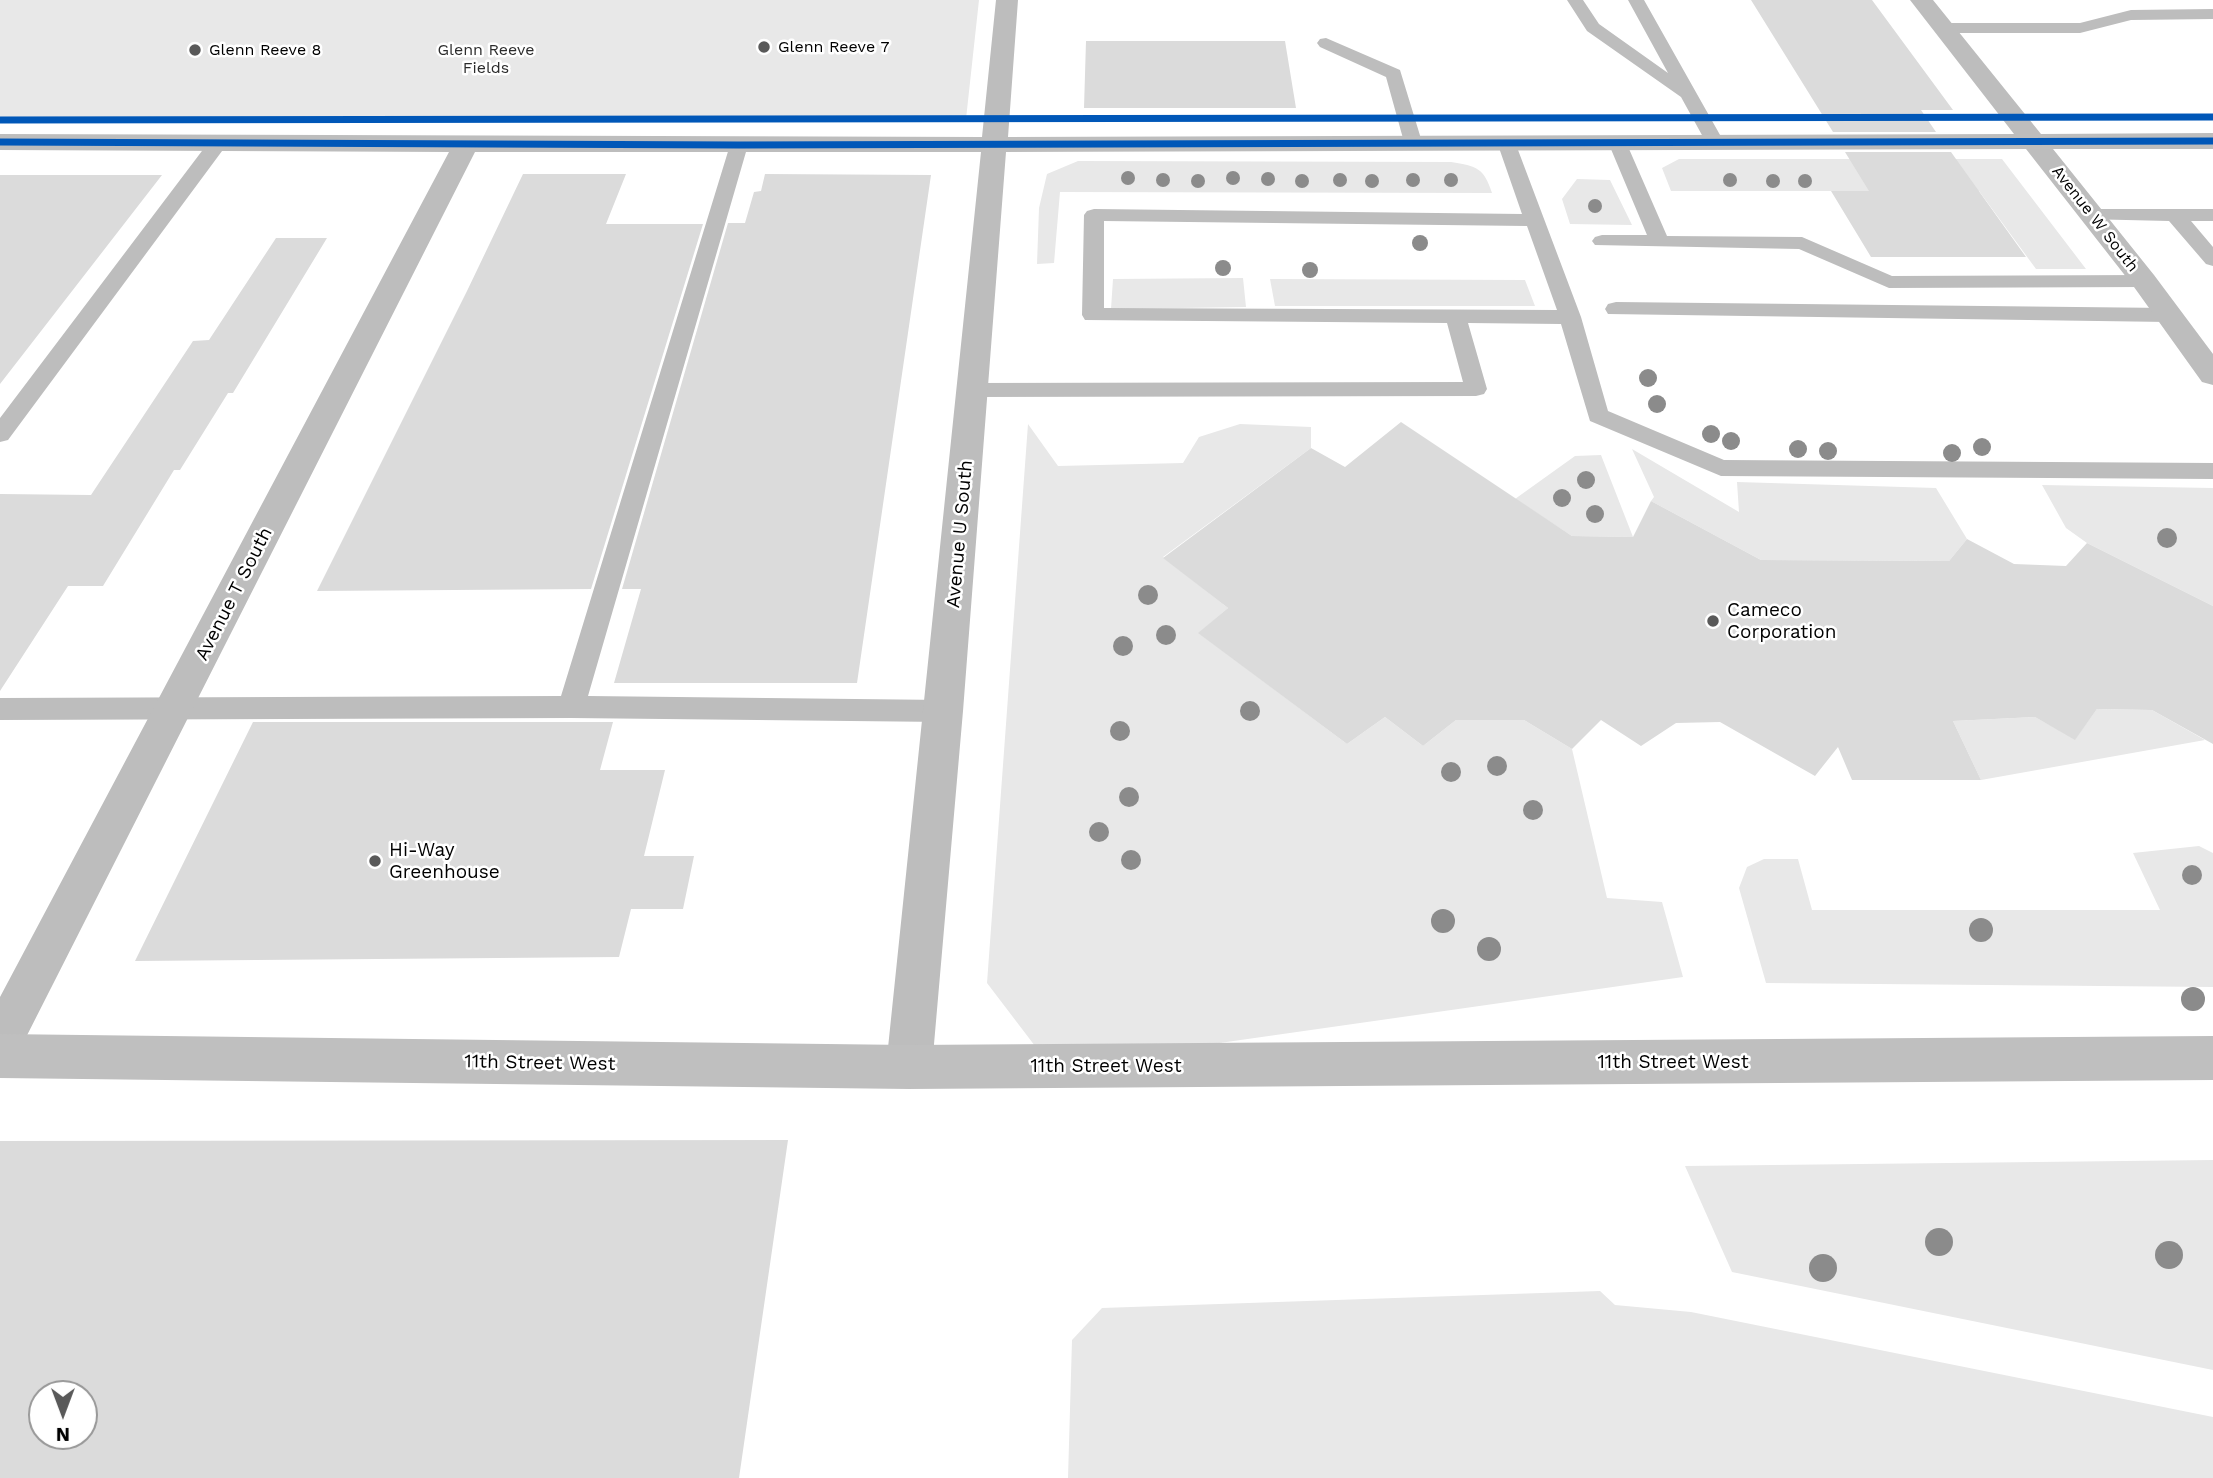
<!DOCTYPE html>
<style>
body{margin:0}
#map{position:relative;width:2213px;height:1478px;overflow:hidden;background:#fff;font-family:"Work Sans",sans-serif}
canvas{display:block}
.north{position:absolute;left:28px;top:1380px;width:70px;height:70px;box-sizing:border-box;background:#fff;border:2px solid #999;border-radius:50%;rotate:180deg;font-size:19px;font-weight:700;line-height:28px;text-align:center;color:#000}
.north::after{content:'';display:block;margin:auto;width:24px;height:32px;background:#595959;clip-path:polygon(50% 0,100% 100%,50% 72%,0 100%)}
</style>
<div id="map">
<canvas width="2213" height="1478"></canvas>
<div class="north">N</div>
</div>
<script>
const context = document.querySelector('canvas').getContext('2d');
context.lineJoin = 'round';
function fillPath(path, color) {
  context.fillStyle = color;
  context.fill(path, 'evenodd');
}
function trace(path, color, width, dash) {
  context.strokeStyle = color;
  context.lineWidth = width;
  context.lineCap = dash ? 'butt' : 'round';
  context.setLineDash(dash || []);
  context.stroke(path);
}
function write(font, color, halo, rows, align = 'center') {
  context.font = font + ' "Work Sans",sans-serif';
  context.lineWidth = 5;
  context.setLineDash([]);
  context.textBaseline = 'middle';
  context.strokeStyle = halo;
  context.fillStyle = color;
  for (const [text, x, y, turn = 0] of rows) {
    context.save();
    context.translate(x, y);
    context.rotate((+turn || 0) * Math.PI / 180);
    context.textAlign = isNaN(turn) ? turn : align;
    if (halo) context.strokeText(text, 0, 0);
    context.fillText(text, 0, 0);
    context.restore();
  }
}
const green = new Path2D(`
 M0,0H979L966,119L0,121Z
 M1679,159H2002L2086,269H2036L1979,191H1671L1662,168Z
 M1078,161L1451,162C1477,166 1484,168 1492,193L1060,192L1054,263L1037,264L1039,208L1047,174Z
 M1577,179L1610,180L1632,225L1570,224L1562,199Z
 M1243,278L1246,307L1111,309L1113,279Z
 M1270,279L1525,280L1535,306H1275Z
 M1028,424L1058,466L1183,463L1199,437L1240,424L1311,427V448L1163,557L1228,608L1199,633L1347,744L1385,717L1423,746L1456,720H1524L1572,749L1607,898L1662,902L1683,977L1051,1067L987,983Z
 M1632,449L1739,512L1737,482L1936,488L1967,539L1949,561L1761,560L1651,501L1654,497Z
 M1601,455L1633,537L1572,536L1515,499L1575,456Z
 M2042,485L2213,488V606L2087,543L2066,528Z
 M2097,709L2152,710L2205,740L1981,780L1953,721L2035,717L2075,739Z
 M2199,846L2213,853V987L1766,983L1739,888L1747,867L1764,859H1798L1812,910H2160L2133,853Z
 M2213,1160V1370L1732,1272L1685,1166Z
 M1600,1291L1615,1305L1691,1312L2213,1417V1478H1068L1072,1340L1102,1308Z`);
const building = new Path2D(`
 M1751,0H1872L1953,110H1921L1936,132H1833Z
 M1086,41H1285L1296,108H1084Z
 M1845,152H1951L2026,257H1871L1831,191H1869Z
 M523,174H626L606,224H703L591,589L317,591L467,291Z
 M765,174L931,175L857,683H614L641,589H622L728,223H745L754,192L761,191Z
 M0,175H162L0,384Z
 M276,238H327L233,393H228L180,470H174L103,586H68L0,691V494L91,495L193,341L209,340Z
 M1401,422L1572,536L1633,537L1651,501L1761,560L1949,561L1967,539L2014,564L2066,566L2087,543L2213,606V744L2152,710L2097,709L2075,740L2035,717L1953,721L1981,780H1852L1838,747L1815,776L1720,722L1676,723L1641,746L1601,720L1572,749L1524,720H1456L1423,746L1385,717L1347,744L1198,633L1228,608L1163,558L1311,448L1345,467Z
 M253,722H613L600,770H665L644,856H694L683,909H631L619,957L135,961Z
 M788,1140L739,1478H0V1141ZM42,1394H84V1436H42Z`);
const lane = new Path2D(`
 M1567,0H1583L1599,24L1668,73L1628,0H1644L1724,142L1722,146H1708L1681,97L1587,31Z
 M2213,9V19L2131,20L2080,33H1943L1935,28L1943,23H2080L2131,10Z
 M1326,38L1400,70L1422,142L1420,146L1413,148L1404,142L1386,77L1320,47L1317,43L1320,39Z
 M1506,136L1515,142L1581,317L1608,411L1724,460L2213,463V479L1721,476L1590,421L1561,324L1468,323L1487,389L1484,394L1476,396L973,397L965,395L962,390L965,385L973,383L1463,382L1447,323L1085,320L1082,315L1084,215L1087,211L1094,209L1522,214L1497,142ZM1104,221L1527,226L1557,310L1104,308Z
 M1617,136L1626,142L1667,236L1802,237L1892,276L2144,275L2151,277L2154,281L2151,285L2144,287L1889,288L1799,249L1595,245L1592,241L1595,237L1602,235H1647L1608,142Z
 M218,137L225,139L227,143L225,147L8,440L0,442V418L211,139Z
 M739,139L748,145L588,696L944,700L954,703L958,711L954,719L944,722L571,718L0,720V698L561,696L730,145Z
 M2090,209H2213V221H2191L2213,247V266L2206,264L2169,221L2083,219L2080,215L2083,211Z
 M1616,302L2168,308L2176,310L2179,315L2176,320L2168,322L1608,314L1605,309L1608,304Z`);
const street = new Path2D(`
 M996,0H1018L1008,137L2014,134L1910,0H1933L2041,134L2213,133V149H2053L2154,275L2213,354V385L2202,382L2134,287L2026,149L1006,152L963,711L932,1067L925,1082L909,1089L893,1082L886,1067L981,152H475L16,1057L0,1063V997L449,152L0,150V134L982,137Z`);
const secondary = new Path2D(`
 M0,1034L909,1045L2213,1036V1080L909,1089L0,1078Z`);
const cycleway = new Path2D(`
 M0,120L2213,117
 M0,142L739,145L2213,141`);
const trees = [
 [1128,178,7],
 [1233,178,7],
 [1268,179,7],
 [1163,180,7],
 [1340,180,7],
 [1413,180,7],
 [1451,180,7],
 [1730,180,7],
 [1198,181,7],
 [1302,181,7],
 [1372,181,7],
 [1773,181,7],
 [1805,181,7],
 [1595,206,7],
 [1420,243,8],
 [1223,268,8],
 [1310,270,8],
 [1648,378,9],
 [1657,404,9],
 [1711,434,9],
 [1731,441,9],
 [1982,447,9],
 [1798,449,9],
 [1828,451,9],
 [1952,453,9],
 [1586,480,9],
 [1562,498,9],
 [1595,514,9],
 [2167,538,10],
 [1148,595,10],
 [1166,635,10],
 [1123,646,10],
 [1250,711,10],
 [1120,731,10],
 [1497,766,10],
 [1451,772,10],
 [1129,797,10],
 [1533,810,10],
 [1099,832,10],
 [1131,860,10],
 [2192,875,10],
 [1443,921,12],
 [1981,930,12],
 [1489,949,12],
 [2193,999,12],
 [1939,1242,14],
 [2169,1255,14],
 [1823,1268,14]
];
const markers = [
 [764,47,7,"#595959"],
 [195,50,7,"#595959"],
 [1713,621,7,"#595959"],
 [375,861,7,"#595959"]
];
const farPoinames = [
 ["Glenn Reeve 7",778,47],
 ["Glenn Reeve 8",209,50]
];
const farParknames = [
 ["Glenn Reeve",486,50],
 ["Fields",486,68]
];
const farStreetnames = [
 ["Avenue W South",2095,219,52]
];
const streetNames = [
 ["Avenue U South",960,534,-85],
 ["Avenue T South",234,594,-63],
 ["11th Street West",1673,1062],
 ["11th Street West",540,1063,1],
 ["11th Street West",1106,1066]
];
const poiNames = [
 ["Cameco",1727,610],
 ["Corporation",1727,632],
 ["Hi-Way",389,850],
 ["Greenhouse",389,872]
];
fillPath(green, '#e8e8e8');
fillPath(building, '#dbdbdb');
fillPath(lane, '#bdbdbd');
fillPath(street, '#bdbdbd');
fillPath(secondary, '#bfbfbf');
trace(cycleway, '#0057b8', 7);
context.fillStyle = '#8b8b8b';
for (const [x, y, r] of trees) {
  context.beginPath();
  context.arc(x, y, r, 0, 2 * Math.PI);
  context.fill();
}
for (const [x, y, r, color] of markers) {
  const dot = new Path2D();
  dot.arc(x, y, r, 0, 2 * Math.PI);
  context.fillStyle = color;
  context.fill(dot);
  trace(dot, '#fff', 2.5);
}
write('16px', '#000', '#fff', farPoinames, 'left');
write('16px', '#2c2c2c', '#fff', farParknames);
write('16px', '#000', '#fff', farStreetnames);
write('19px', '#000', '#fff', streetNames);
write('19px', '#000', '#fff', poiNames, 'left');
</script>
